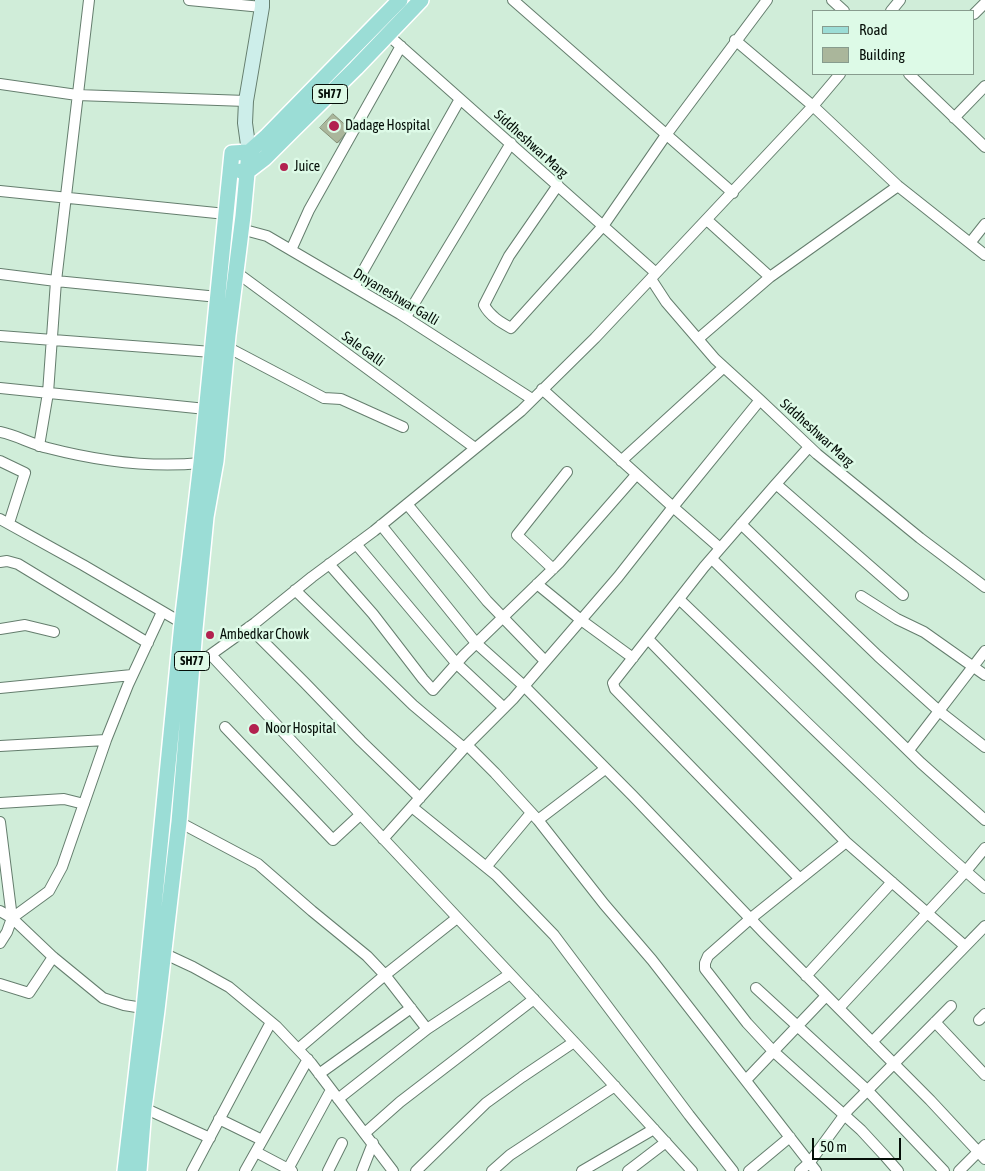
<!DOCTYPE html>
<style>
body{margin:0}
#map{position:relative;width:985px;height:1171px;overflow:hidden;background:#d0edd9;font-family:"Asap Condensed",sans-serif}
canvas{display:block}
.legend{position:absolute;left:812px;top:10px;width:162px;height:65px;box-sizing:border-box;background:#ddfae7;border:1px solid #879c8e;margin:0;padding:6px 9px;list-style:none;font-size:15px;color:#050e08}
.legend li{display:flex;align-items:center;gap:10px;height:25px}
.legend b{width:25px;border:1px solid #879c8e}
.scale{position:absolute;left:812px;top:1138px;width:89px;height:22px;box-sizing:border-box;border:2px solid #050e08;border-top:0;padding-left:6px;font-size:15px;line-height:18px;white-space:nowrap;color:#050e08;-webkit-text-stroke:4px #ddfae7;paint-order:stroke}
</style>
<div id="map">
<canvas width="985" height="1171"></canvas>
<ul class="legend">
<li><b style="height:6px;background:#9bddd6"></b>Road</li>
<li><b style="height:14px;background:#aab69b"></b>Building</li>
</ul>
<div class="scale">50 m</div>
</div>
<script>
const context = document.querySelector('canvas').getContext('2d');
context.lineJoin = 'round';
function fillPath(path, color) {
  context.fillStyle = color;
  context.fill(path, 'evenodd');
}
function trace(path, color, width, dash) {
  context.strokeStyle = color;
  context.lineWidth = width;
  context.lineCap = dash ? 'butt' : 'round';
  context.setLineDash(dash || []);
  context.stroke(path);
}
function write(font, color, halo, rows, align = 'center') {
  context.font = font + ' "Asap Condensed",sans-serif';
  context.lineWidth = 5;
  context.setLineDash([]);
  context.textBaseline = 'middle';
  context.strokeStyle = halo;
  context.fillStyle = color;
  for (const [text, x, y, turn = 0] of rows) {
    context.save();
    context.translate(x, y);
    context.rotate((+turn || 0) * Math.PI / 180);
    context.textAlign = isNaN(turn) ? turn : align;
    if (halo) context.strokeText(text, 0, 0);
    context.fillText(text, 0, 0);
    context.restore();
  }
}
const shadow = new Path2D(`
 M322,128L352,132L341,145Z`);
const building = new Path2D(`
 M333,114L350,129L337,143L320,128Z`);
const street = new Path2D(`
 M189,0L262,7
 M513,0L733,193
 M832,0L844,11
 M891,11L900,0
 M974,14L984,4
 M388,35L656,273
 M735,40L813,106L898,186L985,255
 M909,74L985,147
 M0,84L77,95L246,101
 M954,118L985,86
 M558,185L509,256L484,305C490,316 500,322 511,328L603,226L666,135L767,0
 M0,191L226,214
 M707,220L770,277L898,186
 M241,229L267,236L400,314L532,399
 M970,243L985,224
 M291,250L309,210L401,46
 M236,272L475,448
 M0,274L56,281L218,297
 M651,279L666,302L715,359L760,400L817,454L920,538L985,587
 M354,287L460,99
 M406,317L511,143
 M0,336L212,352
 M698,339L770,277
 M227,347L324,398L341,399L403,427
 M0,388L206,409
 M542,389L673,507L720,548
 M0,432C16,435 31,444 48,448C98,461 150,468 201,463
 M39,446L48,393L56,281L89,0
 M0,461L25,473L9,523
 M621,461L724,367
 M776,484L809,447
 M407,504L487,601L545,661
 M0,519L83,565L182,623
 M741,524L878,656L939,711L985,747
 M381,525L476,643L524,686L633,796L764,933L930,1100L985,1159
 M356,544L456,663L504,708
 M712,559L921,763L985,820
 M0,562L7,561L18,564L148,643
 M329,564L373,614L423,679L433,690L464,655L559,563L636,475
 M553,569L517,535L567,472
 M537,584L581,620L633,658
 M295,590L413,705L464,748
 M861,596L897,619L924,632L985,675
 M679,599C781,696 879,796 985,888
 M249,627L305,683L361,741L420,798
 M0,629L25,625L54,632
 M648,639L846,842L965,946
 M211,655L589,1058L692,1171
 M192,668L255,623L312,577L374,531L521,411L595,338L813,106L840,74
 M0,688L132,675
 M225,727L333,840L360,815
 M467,745L495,773L538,820L604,904L652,960L816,1171
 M0,746L106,740
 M909,750L985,651
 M0,803L64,799L84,804
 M412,807L496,875L554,935L689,1115L733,1171
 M538,820L605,769
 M0,822L12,918
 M179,822L258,864L312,911L367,956L385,975L427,1029
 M383,839L467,745L513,699L618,577L673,507L760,400
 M846,842L750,919L708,956L705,963V969L747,1023L773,1051L861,1130L885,1156L898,1171
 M486,867L531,813
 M799,878L615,689L613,683L704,567L776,484L903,595
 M0,911L12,918L53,957L103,998L124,1005L149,1009
 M0,943L7,932L12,918L49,891L62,867L106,740L128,685L162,612
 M163,953L193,967L229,987L276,1026L311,1063L393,1171
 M806,976L892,882
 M0,984L29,993L53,957
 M756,988L867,1090L944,1171
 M839,1008L966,871L985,848
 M979,1020L985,1014
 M935,1022L985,1075
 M872,1042L985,926
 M298,1049L385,975L457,918
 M319,1074L411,1008
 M746,1080L826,996
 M338,1099L427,1029L510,974
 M144,1108L210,1138
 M219,1119L262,1140
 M365,1133L400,1102L534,999
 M256,1152L292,1171
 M192,1171L271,1022
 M245,1171L308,1059
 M287,1171L331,1090
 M328,1171L342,1143
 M362,1171L373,1143
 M416,1171L486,1103L522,1077L574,1042
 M492,1171L510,1155L615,1086
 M582,1171L654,1129
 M628,1171L666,1142
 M749,1171L790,1137
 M800,1171L810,1162L848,1110L951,1006
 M959,1171L985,1145`);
const secondary = new Path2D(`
 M249,152L245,123L246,101L262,7V0`);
const primary = new Path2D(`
 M241,171H248L265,158L292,131L356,68L421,0
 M125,1171L144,1008L182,623L201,463L232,153L249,152L267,136L400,0
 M139,1171L144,1108L157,1010L179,822L195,629L206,517L216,461L228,335L243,216L249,152`);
const markers = [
 [334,126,6,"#b2214f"],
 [284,167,5,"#b2214f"],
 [210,635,5,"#b2214f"],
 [254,729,6,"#b2214f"]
];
const shields = [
 [330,94,35],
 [192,661,35]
];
const shieldNames = [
 ["SH77",330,94],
 ["SH77",192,661]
];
const poiNames = [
 ["Dadage Hospital",345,126],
 ["Juice",294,167],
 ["Ambedkar Chowk",220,635],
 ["Noor Hospital",265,729]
];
const streetNames = [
 ["Siddheshwar Marg",531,144,42],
 ["Dnyaneshwar Galli",396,297,31],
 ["Sale Galli",363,349,36],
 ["Siddheshwar Marg",817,433,42]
];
fillPath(shadow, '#0003');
fillPath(building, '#aab69b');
trace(building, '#848f76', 1);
trace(street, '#657e6e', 12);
trace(secondary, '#657e6e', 16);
trace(primary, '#fff', 18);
trace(street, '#fff', 10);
trace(secondary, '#cdeeea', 14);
trace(primary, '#9bddd6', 15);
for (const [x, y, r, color] of markers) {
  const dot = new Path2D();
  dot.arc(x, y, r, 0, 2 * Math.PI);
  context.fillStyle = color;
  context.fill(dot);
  trace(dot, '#ddfae7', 2);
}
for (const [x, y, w] of shields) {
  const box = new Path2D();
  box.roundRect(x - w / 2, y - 9.5, w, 19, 4);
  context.fillStyle = '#ddfae7';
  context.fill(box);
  trace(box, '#050e08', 1);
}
write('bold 12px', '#050e08', null, shieldNames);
write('14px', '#050e08', '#ddfae7', poiNames, 'left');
write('14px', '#050e08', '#ddfae7', streetNames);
</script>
